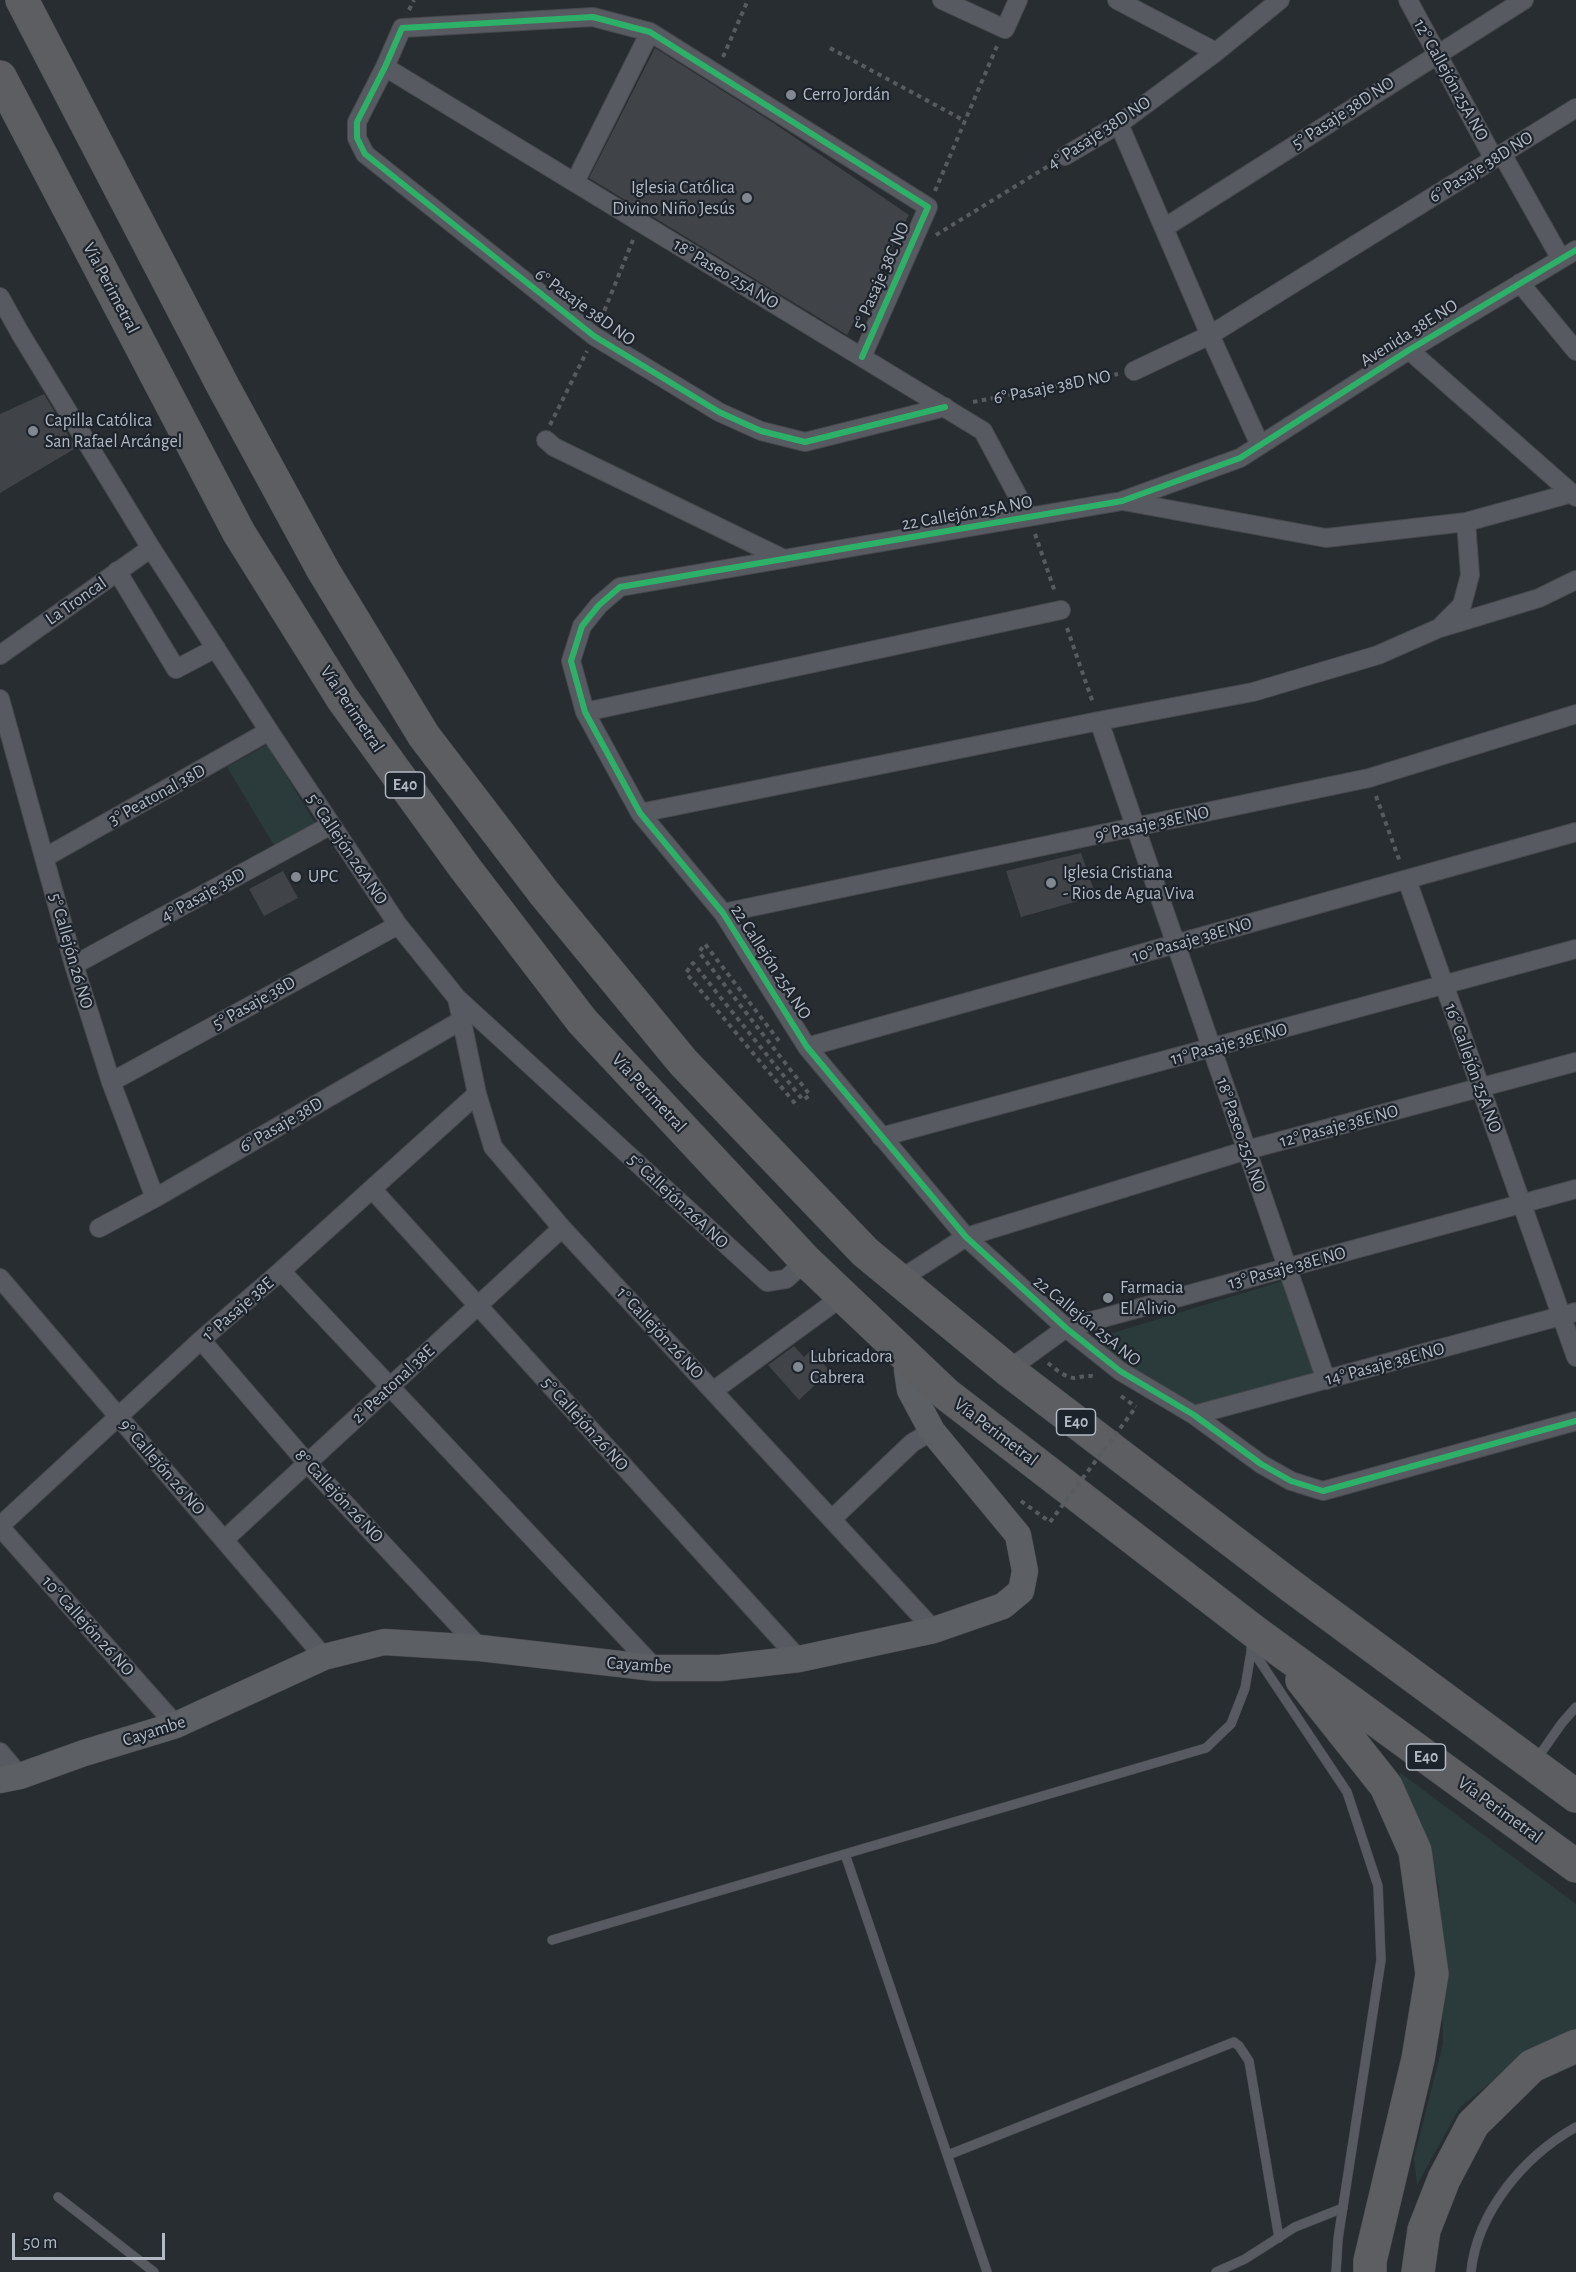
<!DOCTYPE html>
<meta charset="utf-8">
<style>
body{margin:0}
#map{position:relative;width:1576px;height:2272px;overflow:hidden;background:#282d32;font-family:"Alegreya Sans",sans-serif}
canvas{display:block}
.scale{position:absolute;left:12px;top:2233px;width:153px;height:27px;box-sizing:border-box;border:3px solid #b2b9c3;border-top:0;padding-left:8px;font-size:18px;line-height:21px;white-space:nowrap;color:#b2b9c3;-webkit-text-stroke:4px #1d232b;paint-order:stroke}
</style>
<div id="map">
<canvas width="1576" height="2272"></canvas>
<div class="scale">50 m</div>
</div>
<script>
const context = document.querySelector('canvas').getContext('2d');
context.lineJoin = 'round';
function fillPath(path, color) {
  context.fillStyle = color;
  context.fill(path, 'evenodd');
}
function trace(path, color, width, dash) {
  context.strokeStyle = color;
  context.lineWidth = width;
  context.lineCap = dash ? 'butt' : 'round';
  context.setLineDash(dash || []);
  context.stroke(path);
}
function write(font, color, halo, rows, align = 'center') {
  context.font = font + ' "Alegreya Sans",sans-serif';
  context.lineWidth = 4.5;
  context.setLineDash([]);
  context.textBaseline = 'middle';
  context.strokeStyle = halo;
  context.fillStyle = color;
  for (const [text, x, y, turn = 0] of rows) {
    context.save();
    context.translate(x, y);
    context.rotate((+turn || 0) * Math.PI / 180);
    context.textAlign = isNaN(turn) ? turn : align;
    if (halo) context.strokeText(text, 0, 0);
    context.fillText(text, 0, 0);
    context.restore();
  }
}
const green = new Path2D(`
 M267,745L317,826L275,847L227,767Z
 M1286,1280L1318,1372L1195,1409L1099,1345L1096,1338Z
 M1399,1772L1576,1904V2032L1536,2047L1460,2107L1417,2185L1414,2158L1443,2044L1439,1886Z`);
const building = new Path2D(`
 M655,48L772,122L909,215L847,335L589,178Z
 M44,394L76,448L0,493V414Z
 M1081,853L1096,896L1021,917L1006,871Z
 M283,871L298,898L264,916L249,889Z
 M794,1346L804,1357L811,1350L830,1371L799,1400L768,1365Z`);
const path = new Path2D(`
 M409,10L414,0
 M830,48L965,121
 M723,57L748,0
 M935,191L997,46
 M936,235L1050,165
 M601,319L633,240
 M973,402L1118,374
 M550,425L587,351
 M1035,534L1055,592
 M1067,628L1093,703
 M1376,796L1400,862
 M779,1041L705,944L699,952L810,1095L803,1100L693,963L686,973L798,1107
 M1048,1363C1055,1369 1066,1378 1075,1378C1083,1377 1087,1374 1095,1377
 M1121,1396L1136,1407
 M1021,1501L1050,1522`);
const lane = new Path2D(`
 M1251,1648L1347,1792L1378,1886L1381,1960L1338,2239L1336,2272
 M1536,1760L1562,1723L1576,1707
 M845,1854L987,2272
 M552,1940L1206,1748L1231,1724L1245,1688L1253,1640
 M948,2155L1234,2042L1239,2046L1249,2061L1279,2238
 M58,2197L154,2272
 M1216,2272L1245,2259L1295,2227L1343,2208
 M1471,2272C1477,2212 1524,2156 1576,2127`);
const street = new Path2D(`
 M942,0L1005,29L1018,0
 M1117,0L1216,52
 M1408,0L1494,159
 M385,67L983,431L1029,517
 M1119,124L1210,335L1260,445
 M1502,154L1561,259
 M1065,156L1119,124L1216,52L1280,0
 M575,182L650,32
 M1164,228L1524,0
 M1576,250L1409,350L1240,458L1122,501L620,587L599,605L582,626L571,661L585,712L640,813L723,913L807,1047L966,1237L1066,1328L1120,1371L1194,1415L1261,1464L1291,1481L1323,1491L1576,1421
 M1520,283L1576,351
 M0,297L20,333L151,548L269,731L398,925L457,998L767,1282L786,1279L806,1261
 M1409,350L1576,497
 M862,357L928,207L650,32L593,17L402,28L385,67L357,122V138L365,154L594,336L719,412L761,431L805,442L945,407
 M1134,371L1210,335L1576,108
 M546,440L554,447L784,559
 M1123,501L1326,538L1466,522L1572,493
 M117,571L176,669L216,648
 M1441,626L1462,605L1470,575L1466,522
 M0,655L151,548
 M0,699L74,965L111,1082L155,1198
 M585,712L1061,610
 M1099,721L1326,1380
 M640,813L1099,721L1253,692L1378,655L1437,629L1539,598L1576,580
 M44,858L269,731
 M1407,880L1576,1357
 M723,913L1369,778L1576,714
 M74,965L331,825
 M457,998L477,1094L493,1147L562,1228L934,1630
 M807,1047L1576,832
 M111,1082L398,925
 M881,1137L1576,949
 M372,1189L799,1659
 M99,1228L155,1198L462,1020
 M281,1271L655,1668
 M0,1278L324,1657
 M899,1280L966,1237L1247,1150L1576,1062
 M201,1340L308,1464L480,1648
 M1008,1370L1066,1328L1576,1189
 M713,1391L843,1296
 M1194,1415L1576,1312
 M832,1519L912,1443L932,1431
 M0,1526L201,1340L281,1271L477,1094
 M0,1527L176,1725
 M224,1540L562,1228
 M0,1752L20,1776`);
const secondary = new Path2D(`
 M0,1780L20,1776L84,1753L176,1725L324,1657L384,1642L480,1648L655,1668H720L799,1659L934,1630L1003,1606L1021,1591L1025,1571L1018,1535L932,1431L910,1390L907,1370L909,1359`);
const highway = new Path2D(`
 M22,0L224,388L323,570L424,736L544,893L683,1062L865,1252L1008,1370L1291,1586L1576,1796
 M0,77L239,533L342,698L465,868L582,1021L806,1261L946,1394L1255,1632L1576,1866
 M1302,1680L1386,1786L1415,1851L1432,1974L1418,2059L1370,2261V2272
 M1418,2272L1424,2230L1444,2179L1473,2124L1532,2066L1576,2046`);
const pathBridge = new Path2D(`
 M1050,1522L1136,1407`);
const cycleway = new Path2D(`
 M1576,250L1409,350L1240,458L1122,501L620,587L599,605L582,626L571,661L585,712L640,813L723,913L807,1047L966,1237L1066,1328L1120,1371L1194,1415L1261,1464L1291,1481L1323,1491L1576,1421
 M862,357L928,207L650,32L593,17L402,28L385,67L357,122V138L365,154L594,336L719,412L761,431L805,442L945,407`);
const markers = [
 [791,95,6,"#828890"],
 [747,198,6,"#828890"],
 [33,431,6,"#828890"],
 [296,877,6,"#828890"],
 [1051,883,6,"#828890"],
 [1108,1298,6,"#828890"],
 [798,1367,6,"#828890"]
];
const shields = [
 [405,785,39],
 [1076,1422,39],
 [1426,1757,39]
];
const shieldNames = [
 ["E40",405,785],
 ["E40",1076,1422],
 ["E40",1426,1757]
];
const streetNames = [
 ["12° Callejón 25A NO",1451,80,61],
 ["5° Pasaje 38D NO",1343,113,-33],
 ["4° Pasaje 38D NO",1099,133,-33],
 ["6° Pasaje 38D NO",1481,167,-32],
 ["18° Paseo 25A NO",726,274,31],
 ["5° Pasaje 38C NO",881,276,-66],
 ["Vía Perimetral",111,288,62],
 ["6° Pasaje 38D NO",585,307,36],
 ["Avenida 38E NO",1409,333,-32],
 ["6° Pasaje 38D NO",1052,387,-11],
 ["22 Callejón 25A NO",967,513,-10],
 ["La Troncal",76,601,-35],
 ["Vía Perimetral",352,709,56],
 ["3° Peatonal 38D",157,795,-29],
 ["9° Pasaje 38E NO",1152,824,-12],
 ["5° Callejón 26A NO",347,849,56],
 ["4° Pasaje 38D",203,895,-29],
 ["10° Pasaje 38E NO",1192,940,-16],
 ["5° Callejón 26 NO",71,951,74],
 ["22 Callejón 25A NO",771,962,57],
 ["5° Pasaje 38D",254,1003,-29],
 ["11° Pasaje 38E NO",1229,1044,-15],
 ["16° Callejón 25A NO",1473,1068,70],
 ["Vía Perimetral",649,1093,47],
 ["6° Pasaje 38D",281,1125,-30],
 ["12° Pasaje 38E NO",1339,1126,-15],
 ["18° Paseo 25A NO",1241,1135,71],
 ["5° Callejón 26A NO",678,1201,43],
 ["13° Pasaje 38E NO",1287,1268,-15],
 ["1° Pasaje 38E",238,1309,-41],
 ["22 Callejón 25A NO",1087,1321,39],
 ["1° Callejón 26 NO",660,1333,47],
 ["14° Pasaje 38E NO",1385,1364,-15],
 ["2° Peatonal 38E",393,1384,-43],
 ["5° Callejón 26 NO",585,1424,48],
 ["Vía Perimetral",996,1432,37],
 ["9° Callejón 26 NO",162,1467,49],
 ["8° Callejón 26 NO",339,1496,47],
 ["10° Callejón 26 NO",88,1626,48],
 ["Cayambe",639,1665,4],
 ["Cayambe",154,1731,-18],
 ["Vía Perimetral",1500,1810,36]
];
const poiNames = [
 ["Cerro Jordán",803,95],
 ["Iglesia Católica",735,188,"right"],
 ["Divino Niño Jesús",735,209,"right"],
 ["Capilla Católica",45,421],
 ["San Rafael Arcángel",45,442],
 ["Iglesia Cristiana",1063,873],
 ["- Rios de Agua Viva",1063,894],
 ["UPC",308,877],
 ["Farmacia",1120,1288],
 ["El Alivio",1120,1309],
 ["Lubricadora",810,1357],
 ["Cabrera",810,1378]
];
fillPath(green, '#2b3b3b');
fillPath(building, '#404448');
trace(lane, '#46494d', 10);
trace(street, '#46494d', 20);
trace(secondary, '#46494d', 27);
trace(highway, '#45494e', 34);
trace(path, '#575b5f', 4, [4.5, 4.5]);
trace(lane, '#575b61', 9);
trace(street, '#575b61', 18);
trace(secondary, '#5c5f64', 26);
trace(highway, '#5c5e61', 33);
trace(pathBridge, '#575b5f', 4, [4.5, 4.5]);
trace(cycleway, '#2db169', 6);
for (const [x, y, r, color] of markers) {
  const dot = new Path2D();
  dot.arc(x, y, r, 0, 2 * Math.PI);
  context.fillStyle = color;
  context.fill(dot);
  trace(dot, '#1d232b', 2);
}
for (const [x, y, w] of shields) {
  const box = new Path2D();
  box.roundRect(x - w / 2, y - 13, w, 26, 4.5);
  context.fillStyle = '#1d232b';
  context.fill(box);
  trace(box, '#b2b9c3', 1.5);
}
write('bold 16px', '#b2b9c3', null, shieldNames);
write('18px', '#b2b9c3', '#1d232b', streetNames);
write('18px', '#b2b9c3', '#1d232b', poiNames, 'left');
</script>
